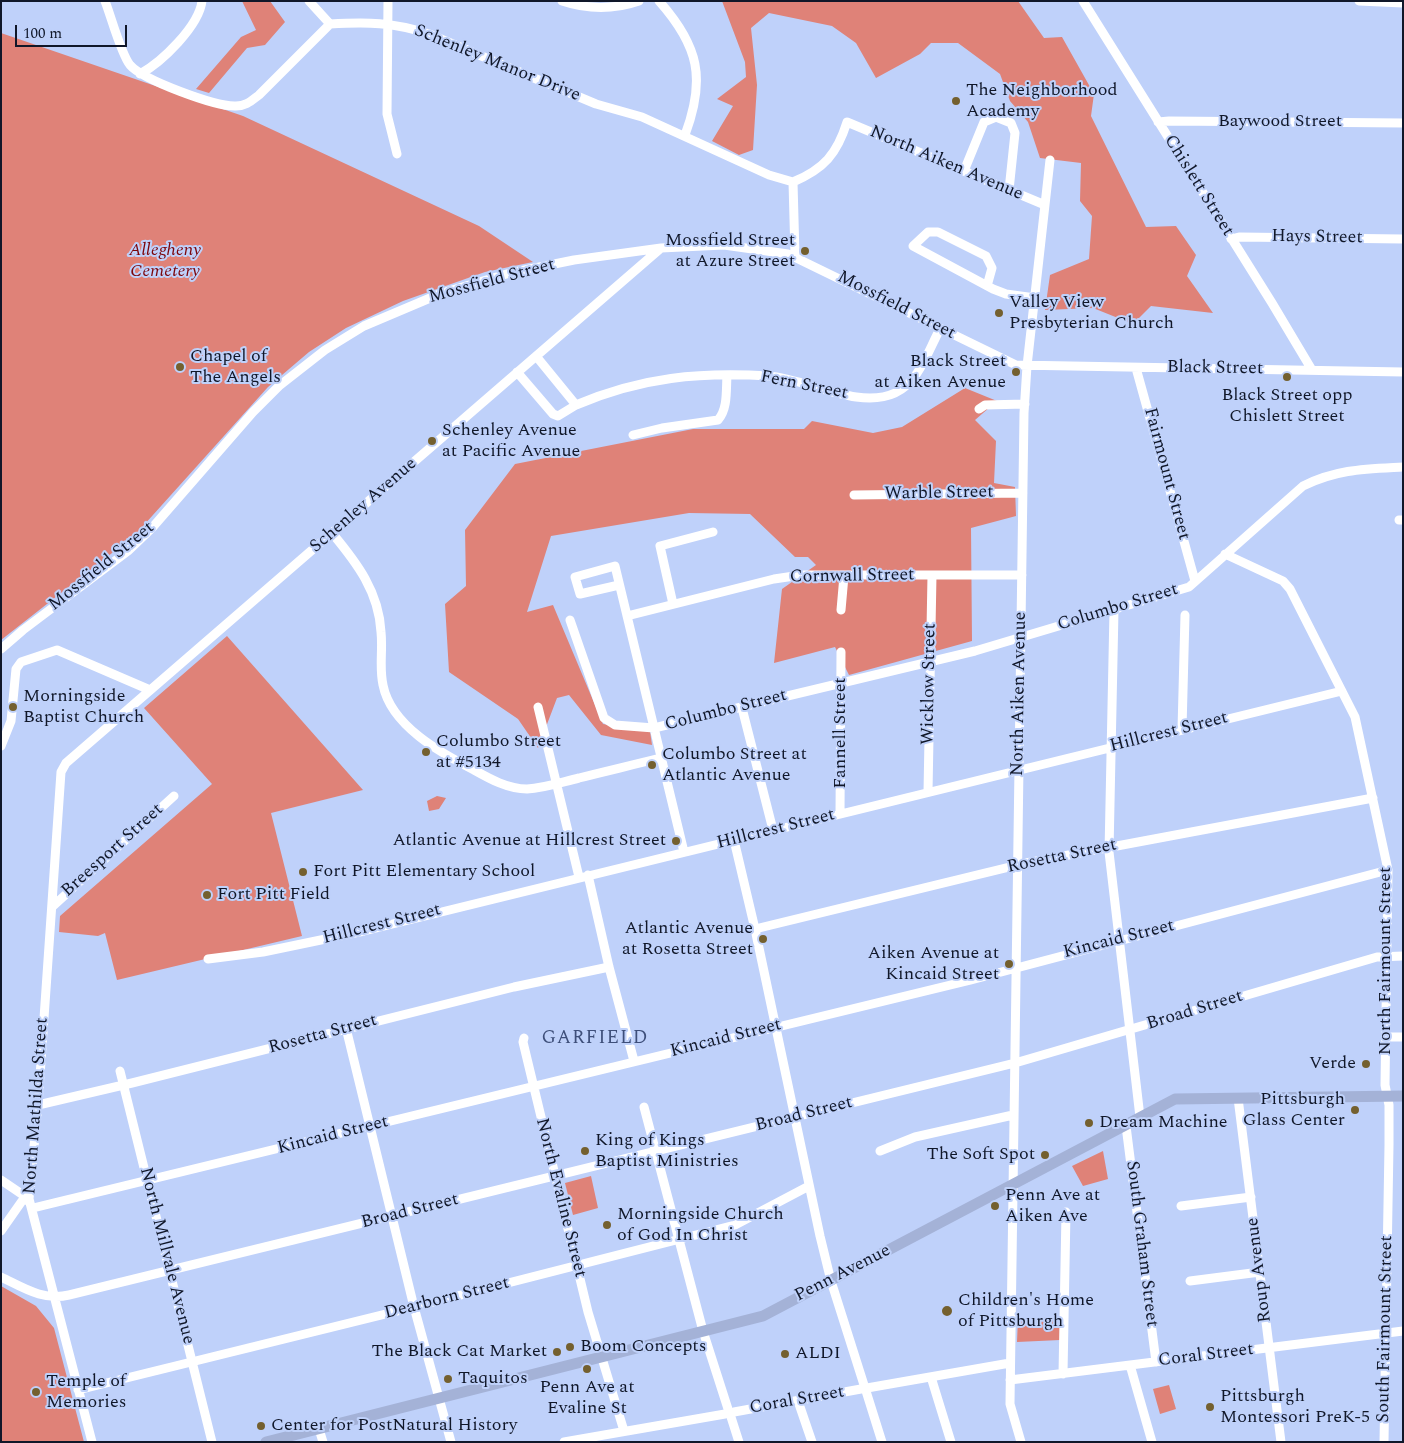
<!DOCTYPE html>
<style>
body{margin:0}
#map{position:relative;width:1404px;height:1443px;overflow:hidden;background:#bfd1fa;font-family:Spectral,serif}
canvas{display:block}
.frame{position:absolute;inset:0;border:2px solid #101729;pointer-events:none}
.scale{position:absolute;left:15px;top:25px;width:112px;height:22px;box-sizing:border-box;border:2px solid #101729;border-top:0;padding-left:6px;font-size:15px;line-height:18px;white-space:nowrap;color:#101729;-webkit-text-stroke:4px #bfd1fa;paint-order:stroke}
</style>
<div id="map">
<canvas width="1404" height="1443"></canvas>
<div class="frame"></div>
<div class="scale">100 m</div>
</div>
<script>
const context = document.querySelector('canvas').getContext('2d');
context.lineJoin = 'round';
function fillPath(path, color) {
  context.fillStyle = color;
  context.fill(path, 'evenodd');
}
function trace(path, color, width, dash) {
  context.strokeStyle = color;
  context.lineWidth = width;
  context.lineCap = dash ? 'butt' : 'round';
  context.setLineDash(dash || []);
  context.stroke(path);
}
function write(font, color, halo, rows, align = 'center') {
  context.font = font + ' Spectral,serif';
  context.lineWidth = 4;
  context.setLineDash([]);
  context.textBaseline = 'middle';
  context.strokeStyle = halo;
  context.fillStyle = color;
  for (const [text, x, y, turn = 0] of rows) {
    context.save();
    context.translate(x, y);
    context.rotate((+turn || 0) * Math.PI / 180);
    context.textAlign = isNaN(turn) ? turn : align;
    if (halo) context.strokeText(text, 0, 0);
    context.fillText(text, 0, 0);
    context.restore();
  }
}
const green = new Path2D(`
 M242,1H270L285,22L265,45L247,48L209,93L196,89L241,37L256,30Z
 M722,1H1018L1044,38L1062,37L1094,94L1091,116L1146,227L1176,226L1196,255L1187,276L1213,313L1151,306L1133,324L1093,308L1045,310L1050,275L1089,259L1092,216L1080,201L1081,163L1040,158L1028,122L1010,101L1000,74L958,43H931L920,54L876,78L856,43L832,26L769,13L751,28L757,85L753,150L739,155L712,141L733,106L717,99L746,77L745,62Z
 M1,33L243,116L479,226L533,262L485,272L403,301L346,328L309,352L268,387L135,535L1,640Z
 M965,388L997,401L975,420L996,441L994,483L1015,487L1016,516L971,528L972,641L849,675L835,647L774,663L782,589L816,565L808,557H795L750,514L689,513L551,536L527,612L553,605L603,724L650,731L652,745L601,735L569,695L557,698L538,748L518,719L449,672L445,604L466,586L465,530L515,464L693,429H804L812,421L873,433L902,427Z
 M227,636L363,790L271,813L302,936L117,980L105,933L98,936L59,932L60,916L212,784L144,708Z
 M437,796L446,798L439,809L429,811L427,801Z
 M1103,1151L1108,1179L1083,1186L1072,1166Z
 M591,1176L598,1208L573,1215L565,1183Z
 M1,1286L36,1306L54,1328L84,1442H1Z
 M1060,1317V1340L1017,1342L1018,1318Z
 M1169,1385L1176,1409L1160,1414L1153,1389Z`);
const minor = new Path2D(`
 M105,1C111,16 121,54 130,65C143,80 216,107 236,106C246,106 251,101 259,95L330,24C367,22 393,22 429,34L596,104L642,117L769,175L793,182C824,169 837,154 847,122L1045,205
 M309,1L330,24
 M388,1L387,114L397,154
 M562,1C589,10 613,10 639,1
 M659,1C699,46 706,79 685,135
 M1083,1L1272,303L1312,370
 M1359,1L1403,3
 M140,74C162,62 199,26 202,1
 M1158,122L1169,121L1403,123
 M964,171L984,122L996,117L1011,123L1015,133L1009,190
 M793,182L795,256
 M1231,239L1239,237L1403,239
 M987,286L992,268L986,256L938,232H928L913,246L993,289L1006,294L1035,298
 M1136,368L1195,581
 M517,372L553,414L558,416L576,405L536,356
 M576,405C642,377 699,372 769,376C807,379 859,410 895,393C919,382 928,351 940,329
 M979,409L985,405L1025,404
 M633,435L662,428L718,420C728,409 726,390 727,375
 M854,495L1023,493
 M1399,520H1403
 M332,533C357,563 379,592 381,632C383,650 379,667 383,685C391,726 441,753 474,770C490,779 508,789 527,789C545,788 562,782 579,778C606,771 633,765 660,758
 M1225,554L1283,581L1290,589L1355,717L1388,870L1385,1085L1389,1105V1145L1384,1442
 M619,585L580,594L575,577L615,566L684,852
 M673,604L660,546L713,532
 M841,610L844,576
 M1114,610L1109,852L1140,1117
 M627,616L774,579L801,575H1022
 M570,620L604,718L615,725L654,728L975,651L1189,587L1303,486C1337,469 1366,469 1403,467
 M1,649L23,630L128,551L152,528L253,412L279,386L325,350L364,326L442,293L510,273L574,260L661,248L724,245L788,254L1016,365L1403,372
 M538,707L579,877
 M742,708L773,830
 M1182,729L1185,615
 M1,746L11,721L16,669L21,662L57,650L150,690
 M928,792L932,575
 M840,814L841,652
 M734,840L755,929L820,1236L831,1281L864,1385
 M588,875L609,967L634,1061
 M52,907L174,796
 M755,929L1026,863L1373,798
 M208,959L263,952L364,931L1342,691
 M346,1028L414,1307L451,1442
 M1386,1037H1403
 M524,1038L523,1042L588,1312L624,1431
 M120,1071L212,1442
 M1238,1098L1281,1442
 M38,1105L132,1083L514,987L609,967
 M644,1107L703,1331L728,1409
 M1126,1126L1156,1362
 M880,1151L915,1137L1013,1115
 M1,1180L29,1199
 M1181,1206L1251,1197
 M33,1208L971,980L1388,870
 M1,1231L22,1201L29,1199
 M1,1277C24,1288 43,1301 69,1295L1015,1063L1377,957L1403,956
 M1190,1281L1260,1272
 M1130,1365L1152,1442
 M1063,1374L1066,1212
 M931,1377L951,1442
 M1010,1380L1403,1331
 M867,1388L1010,1363
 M78,1390L414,1307L735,1225L809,1186
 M866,1391L882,1442
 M798,1401L812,1442
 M734,1412L861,1389
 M731,1417L739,1442
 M319,1429L323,1442
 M92,1442L29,1199L38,1105L61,772L66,763L661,248
 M564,1442L725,1414
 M1021,1442L1010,1404L1024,413L1027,366L1050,160`);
const major = new Path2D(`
 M266,1442L763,1316L1175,1099L1403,1096`);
const markers = [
 [956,101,5,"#74602f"],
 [805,251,5,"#74602f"],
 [999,313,5,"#74602f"],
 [180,367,5,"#74602f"],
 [1016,372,5,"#74602f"],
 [1287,377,5,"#74602f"],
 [432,441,5,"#74602f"],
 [13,707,5,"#74602f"],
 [426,752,5,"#74602f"],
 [652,765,5,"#74602f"],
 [676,841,5,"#74602f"],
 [303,872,5,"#74602f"],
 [207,895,5,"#74602f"],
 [763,939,5,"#74602f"],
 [1009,964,5,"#74602f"],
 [1366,1064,5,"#74602f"],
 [1355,1110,5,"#74602f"],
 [1089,1123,5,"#74602f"],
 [585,1151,5,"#74602f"],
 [1045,1155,5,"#74602f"],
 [995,1206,5,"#74602f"],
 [607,1225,5,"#74602f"],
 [947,1311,6,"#74602f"],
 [570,1347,5,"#74602f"],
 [557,1352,5,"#74602f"],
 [785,1354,5,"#74602f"],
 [587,1369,5,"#74602f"],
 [448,1379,5,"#74602f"],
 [36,1392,5,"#74602f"],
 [1210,1407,5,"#74602f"],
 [261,1426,5,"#74602f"]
];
const streetNames = [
 ["Schenley Manor Drive",497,64,22],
 ["Baywood Street",1280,122],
 ["North Aiken Avenue",946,164,23],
 ["Chislett Street",1198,186,58],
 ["Hays Street",1317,238,1],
 ["Mossfield Street",492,282,-15],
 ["Mossfield Street",896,306,27],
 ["Black Street",1215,369,1],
 ["Fern Street",804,386,11],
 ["Fairmount Street",1166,474,75],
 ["Warble Street",939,494,-1],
 ["Schenley Avenue",364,506,-41],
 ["Mossfield Street",102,567,-39],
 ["Cornwall Street",852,577,-1],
 ["Columbo Street",1118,608,-17],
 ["Wicklow Street",930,684,-89],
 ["North Aiken Avenue",1020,694,-89],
 ["Columbo Street",726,711,-14],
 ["Fannell Street",841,733,-90],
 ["Hillcrest Street",1169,733,-14],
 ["Hillcrest Street",776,830,-14],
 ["Breesport Street",113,851,-42],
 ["Rosetta Street",1062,857,-12],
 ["Hillcrest Street",382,925,-14],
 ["Kincaid Street",1119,940,-14],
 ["North Fairmount Street",1386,961,-90],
 ["Broad Street",1195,1011,-17],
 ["Rosetta Street",323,1035,-15],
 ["Kincaid Street",726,1039,-14],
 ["North Mathilda Street",37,1106,-86],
 ["Broad Street",804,1115,-14],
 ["Kincaid Street",333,1136,-14],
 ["North Evaline Street",560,1198,76],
 ["Broad Street",410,1212,-14],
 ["South Graham Street",1141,1244,83],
 ["North Millvale Avenue",166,1256,76],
 ["Roup Avenue",1260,1270,-97],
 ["Penn Avenue",843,1274,-27],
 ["Dearborn Street",447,1299,-14],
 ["South Fairmount Street",1386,1329,-89],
 ["Coral Street",1206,1356,-7],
 ["Coral Street",797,1401,-10]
];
const poiNames = [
 ["The Neighborhood",966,91],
 ["Academy",966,112],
 ["Mossfield Street",795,241,"right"],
 ["at Azure Street",795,262,"right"],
 ["Valley View",1009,303],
 ["Presbyterian Church",1009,324],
 ["Chapel of",190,357],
 ["The Angels",190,378],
 ["Black Street",1006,362,"right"],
 ["at Aiken Avenue",1006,383,"right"],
 ["Black Street opp",1287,396,"center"],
 ["Chislett Street",1287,417,"center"],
 ["Schenley Avenue",442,431],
 ["at Pacific Avenue",442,452],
 ["Morningside",23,697],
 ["Baptist Church",23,718],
 ["Columbo Street",436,742],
 ["at #5134",436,763],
 ["Columbo Street at",662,755],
 ["Atlantic Avenue",662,776],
 ["Atlantic Avenue at Hillcrest Street",666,841,"right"],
 ["Fort Pitt Elementary School",313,872],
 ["Fort Pitt Field",217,895],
 ["Atlantic Avenue",753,929,"right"],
 ["at Rosetta Street",753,950,"right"],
 ["Aiken Avenue at",999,954,"right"],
 ["Kincaid Street",999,975,"right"],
 ["Verde",1356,1064,"right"],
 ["Pittsburgh",1345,1100,"right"],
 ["Glass Center",1345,1121,"right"],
 ["Dream Machine",1099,1123],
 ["King of Kings",595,1141],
 ["Baptist Ministries",595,1162],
 ["The Soft Spot",1035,1155,"right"],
 ["Penn Ave at",1005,1196],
 ["Aiken Ave",1005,1217],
 ["Morningside Church",617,1215],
 ["of God In Christ",617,1236],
 ["Children's Home",958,1301],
 ["of Pittsburgh",958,1322],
 ["Boom Concepts",580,1347],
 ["The Black Cat Market",547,1352,"right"],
 ["ALDI",795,1354],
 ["Taquitos",458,1379],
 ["Temple of",46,1382],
 ["Memories",46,1403],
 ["Penn Ave at",587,1388,"center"],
 ["Evaline St",587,1409,"center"],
 ["Pittsburgh",1220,1397],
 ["Montessori PreK-5",1220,1418],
 ["Center for PostNatural History",271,1426]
];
const parkNames = [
 ["Allegheny",165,251],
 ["Cemetery",165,272]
];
const neighbourhoodNames = [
 ["GARFIELD",595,1039]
];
fillPath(green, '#df8278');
trace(minor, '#fff', 9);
trace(major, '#a4b2d7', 11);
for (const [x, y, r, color] of markers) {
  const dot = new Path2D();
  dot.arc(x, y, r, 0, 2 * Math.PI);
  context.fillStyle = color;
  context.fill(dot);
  trace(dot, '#bfd1fa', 2);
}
write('18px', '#101729', '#bfd1fa', streetNames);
write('18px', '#101729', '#bfd1fa', poiNames, 'left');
write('italic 18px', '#7c050a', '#bfd1fa', parkNames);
context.letterSpacing = '1px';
write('19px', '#3e4f7a', '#bfd1fa', neighbourhoodNames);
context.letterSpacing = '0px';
</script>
